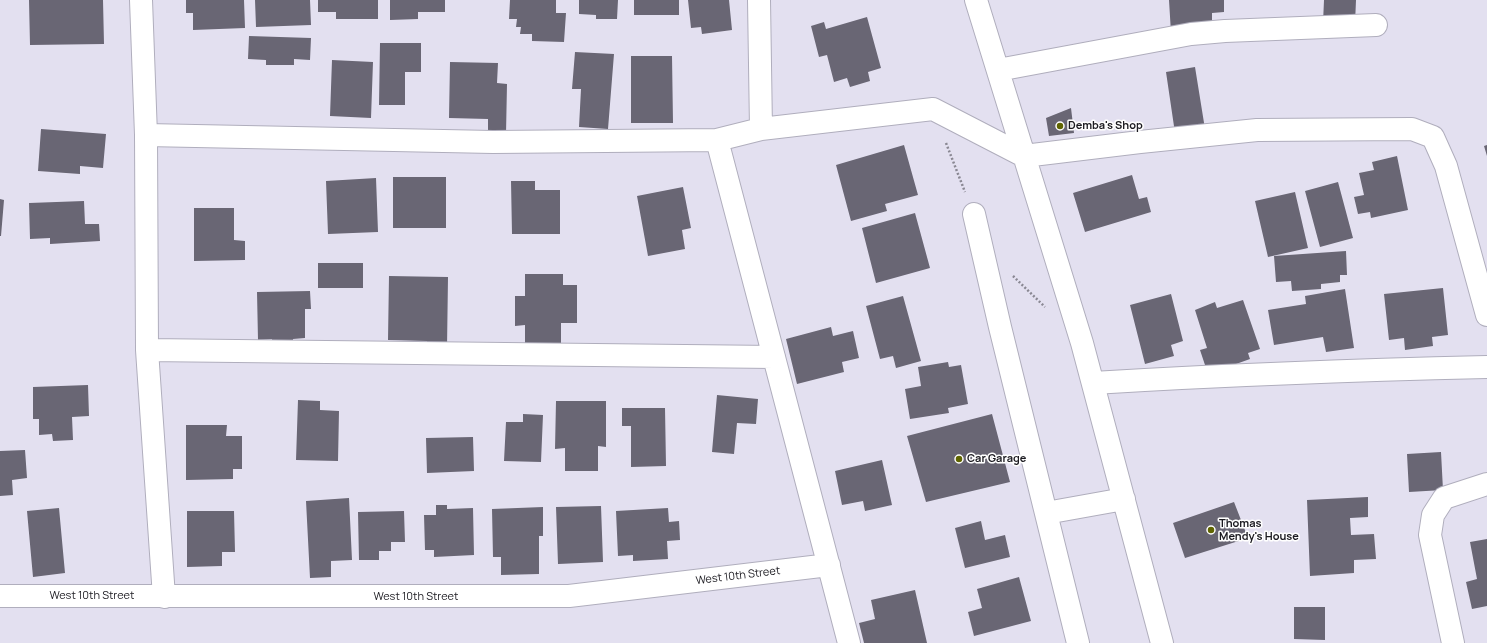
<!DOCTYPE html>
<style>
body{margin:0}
canvas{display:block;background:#e3e0f0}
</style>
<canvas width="1487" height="643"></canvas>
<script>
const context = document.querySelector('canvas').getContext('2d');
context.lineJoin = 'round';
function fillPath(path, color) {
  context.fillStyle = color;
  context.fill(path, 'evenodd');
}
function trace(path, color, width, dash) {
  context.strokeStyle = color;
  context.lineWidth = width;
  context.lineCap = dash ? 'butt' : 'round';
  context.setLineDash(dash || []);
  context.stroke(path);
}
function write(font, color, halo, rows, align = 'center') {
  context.font = font + ' Manrope,sans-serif';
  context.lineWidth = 3;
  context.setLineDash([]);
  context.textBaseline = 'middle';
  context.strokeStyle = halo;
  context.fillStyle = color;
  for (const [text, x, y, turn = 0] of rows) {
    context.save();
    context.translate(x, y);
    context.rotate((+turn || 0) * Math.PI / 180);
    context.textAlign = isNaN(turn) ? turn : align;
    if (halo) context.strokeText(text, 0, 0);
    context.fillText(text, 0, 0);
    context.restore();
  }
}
const building = new Path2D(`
 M29,0H103L104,44L30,45Z
 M186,0H244L245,28L193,30V13H186Z
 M255,0H310L311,25L256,27Z
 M318,0H378V19H336V12H318Z
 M390,0H445V12H418V19L390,20Z
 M510,0H556V13H566L564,42L532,41V34H520L521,27H516L517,19H509Z
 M579,0H618L617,19H596V15L579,14Z
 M634,0H679V15H634Z
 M688,0H729L732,30L702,34L701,27L691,28Z
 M1169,0H1224V12L1212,13V30L1171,33Z
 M1324,0H1356L1355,24L1323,23Z
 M867,17L881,68L868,72L870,81L850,87L847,78L834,82L827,55L819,57L811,26L824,22L826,29Z
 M249,36L311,38L310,60L294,59V65H266V60L248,59Z
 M380,43H421V72H405V105H379Z
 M575,52L614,54L608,129L579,127L581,89H572Z
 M631,56H672L673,123H631Z
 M332,60L373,62L371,118L330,116Z
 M450,62L498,63L497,83L507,84L506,134H488V119L449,118Z
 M1195,67L1205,129L1175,133L1166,72Z
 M1071,108L1074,133L1049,136L1046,118Z
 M41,129L106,134L103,168L80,166V174L38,171Z
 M904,145L918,195L885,204L887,211L851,221L836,165Z
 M1487,145V156L1484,146Z
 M1397,156L1408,210L1371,218L1370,212L1358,214L1354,197L1364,195L1359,173L1374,170L1372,162Z
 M1132,175L1139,199L1147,197L1151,212L1085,232L1073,193Z
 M393,177H446V228H393Z
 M376,178L378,232L328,234L326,181Z
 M511,181H535V190H560V234H512Z
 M1338,182L1353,238L1320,247L1305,191Z
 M683,187L691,228L682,230L685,249L648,256L637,196Z
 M1295,192L1308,248L1268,257L1255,201Z
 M0,199L4,200L1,236H0Z
 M84,201L85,224H99L100,241L50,244V238L30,239L29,203Z
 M194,208H234V240L245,241V260L194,261Z
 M915,213L930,268L876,283L862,228Z
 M1346,251L1347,275H1340V282L1321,284V289L1292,291L1291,281L1276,282L1274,256Z
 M318,263H363V288H318Z
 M525,274H563V285H577V323H561V344H525V325L515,326V296H525Z
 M389,276L448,277L447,348H427V341L388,340Z
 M1443,288L1448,335L1432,337L1433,346L1405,350L1404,338L1389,340L1384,294Z
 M1345,289L1354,348L1326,352L1323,337L1274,345L1268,310L1306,304L1305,296Z
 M310,291L311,309H305V338L293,339V346L272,347V339L258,340L257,292Z
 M1171,294L1183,341L1171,345L1174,356L1145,364L1130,305Z
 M903,296L921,361L896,368L893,356L880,359L866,306Z
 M1243,300L1260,349L1248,353L1250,359L1208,374L1200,350L1207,348L1195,310L1215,302L1217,308Z
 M831,327L833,336L853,331L859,358L842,362L844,372L797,384L786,339Z
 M948,362L949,367L961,365L968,404L948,408L949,413L910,419L905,389L921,386L918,367Z
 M88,385L89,416L72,417L73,440L53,441L52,434L39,435V419H33V387Z
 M717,395L758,399L756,424L737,423L734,454L712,452Z
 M298,400L320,401V410L339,411L338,461L296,460Z
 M556,401H606V447L598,446V471H565V448L555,449Z
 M622,408H665L666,466L631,467V426H622Z
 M523,414L543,415L541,462L504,461L506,422H523Z
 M992,414L1010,482L926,502L907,436Z
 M186,425H227L226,436H242V469H233V479L186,480Z
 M473,437L474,471L427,473L426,438Z
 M25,450L27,478L12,480L13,495L0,496V451Z
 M1441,452L1443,490L1409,492L1407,454Z
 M882,460L892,505L865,511L863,501L842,505L835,471Z
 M1368,497V517L1350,518L1351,535L1374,534L1376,559L1354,560V573L1310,576L1307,500Z
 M349,498L352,560L331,561V577L310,578L306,501Z
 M1234,502L1248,538L1185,558L1173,523Z
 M436,505H447V509L473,508L474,555L434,557V550H425L424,515H436Z
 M601,506L603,562L558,564L556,507Z
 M543,507V536H539V574L501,575V557H493L492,509Z
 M59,508L65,573L33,577L27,511Z
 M668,508L669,522L679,521L680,540L667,541L668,559L633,561V555L618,556L616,511Z
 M187,511H234L235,552H222V566L187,567Z
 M404,511L405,542H391V551H379V560H359L358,512Z
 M981,521L985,540L1005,535L1010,557L965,568L955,528Z
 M1487,539V606L1472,609L1466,582L1477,579L1470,542Z
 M1019,577L1031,621L974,636L968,612L982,608L977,589Z
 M915,590L927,643H864L859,623L875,619L871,600Z
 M1294,607H1325V640L1294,639Z`);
const path = new Path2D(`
 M946,143L965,192
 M1013,276L1045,307`);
const minor = new Path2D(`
 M141,0L146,135L147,350L164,597
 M759,0L761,129
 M976,0L1082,343L1162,643
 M998,70L1191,34L1225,31L1376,25
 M146,135L493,142L717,140L761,129L933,109L1024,156L1140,142L1257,130L1412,129L1433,137L1446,166L1487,315
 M717,140L849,643
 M974,214L1000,327L1078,643
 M147,350L774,357
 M1093,383C1224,375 1355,370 1487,367
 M1046,513L1124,499
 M0,596H569L829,565
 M1453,643L1430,535L1433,515L1444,498L1487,484`);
const markers = [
 [1060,126,4,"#606501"],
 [959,459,4,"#606501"],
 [1211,530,4,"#606501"]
];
const poiNames = [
 ["Demba's Shop",1068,126],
 ["Car Garage",967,459],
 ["Thomas",1219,524],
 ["Mendy's House",1219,537]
];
const streetNames = [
 ["West 10th Street",738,576,-7],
 ["West 10th Street",92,596],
 ["West 10th Street",416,597]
];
fillPath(building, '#696674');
trace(minor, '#b0aebd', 24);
trace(path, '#8a8893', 2.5, [2, 2]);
trace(minor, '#fff', 22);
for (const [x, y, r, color] of markers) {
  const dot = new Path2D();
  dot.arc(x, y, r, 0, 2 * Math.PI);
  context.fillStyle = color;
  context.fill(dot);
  trace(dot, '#fff', 1.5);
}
write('bold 11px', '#1b1a20', '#fff', poiNames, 'left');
write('11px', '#1b1a20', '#fff', streetNames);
</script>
